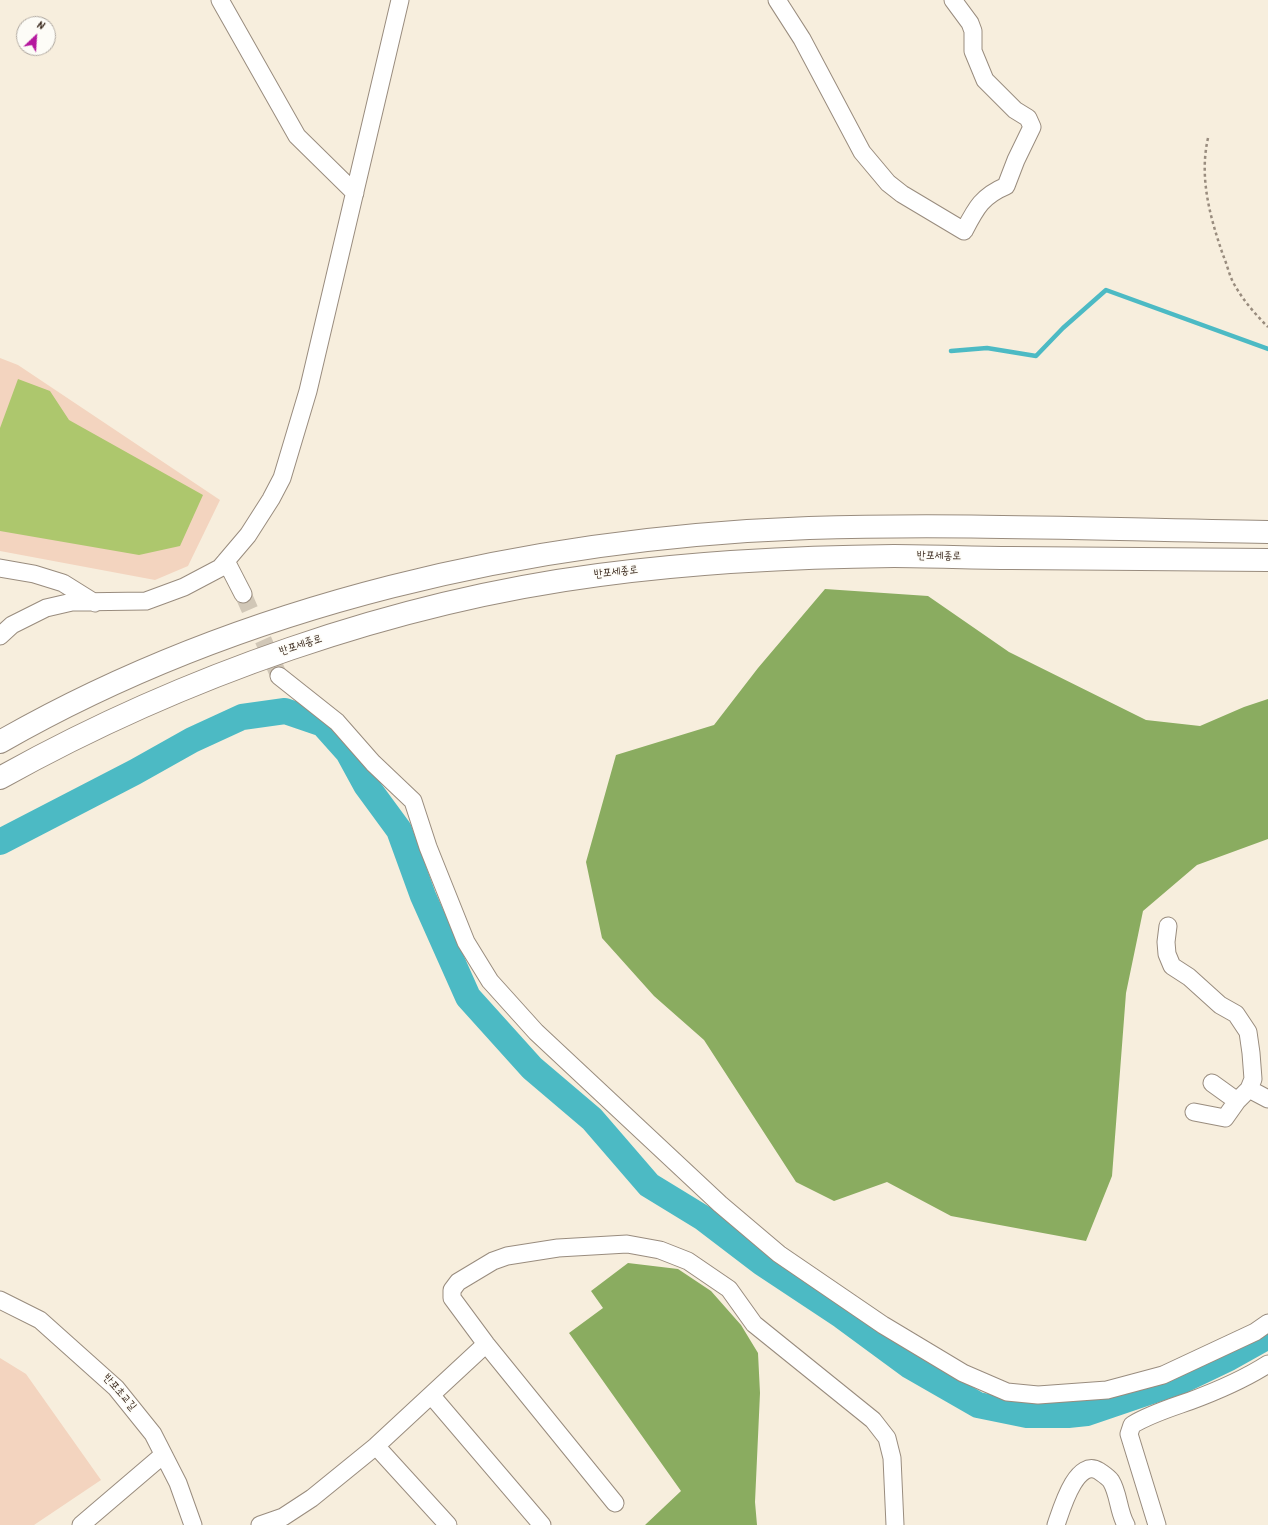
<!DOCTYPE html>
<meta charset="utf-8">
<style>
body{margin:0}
#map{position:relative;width:1268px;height:1525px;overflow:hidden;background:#f7eedd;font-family:Kalam,sans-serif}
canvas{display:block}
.north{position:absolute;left:16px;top:16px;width:40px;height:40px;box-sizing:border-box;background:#fdfcf7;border:1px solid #afa8a0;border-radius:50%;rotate:25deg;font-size:11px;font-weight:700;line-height:16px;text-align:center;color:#3b2a1e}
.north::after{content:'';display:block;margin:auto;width:14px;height:18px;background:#b5179e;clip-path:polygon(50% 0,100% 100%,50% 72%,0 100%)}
</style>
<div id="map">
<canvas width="1268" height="1525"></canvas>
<div class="north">N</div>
</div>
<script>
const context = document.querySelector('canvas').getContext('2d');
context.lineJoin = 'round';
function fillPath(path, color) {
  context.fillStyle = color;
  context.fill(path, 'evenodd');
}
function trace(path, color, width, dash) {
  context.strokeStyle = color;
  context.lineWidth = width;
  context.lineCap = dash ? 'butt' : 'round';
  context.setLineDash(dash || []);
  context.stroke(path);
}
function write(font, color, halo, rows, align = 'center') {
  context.font = font + ' Kalam,"Poor Story",sans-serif';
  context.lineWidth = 3;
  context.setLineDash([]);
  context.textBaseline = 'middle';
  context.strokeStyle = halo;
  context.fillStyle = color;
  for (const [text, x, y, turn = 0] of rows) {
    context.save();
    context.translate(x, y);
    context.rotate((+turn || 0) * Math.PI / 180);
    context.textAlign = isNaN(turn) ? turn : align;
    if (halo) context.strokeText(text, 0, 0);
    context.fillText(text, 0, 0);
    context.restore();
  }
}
const built = new Path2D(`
 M0,358L18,365L220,500L188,566L155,580L0,551Z
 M0,1358L26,1374L101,1480L34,1525H0Z`);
const green = new Path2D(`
 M18,379L50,391L69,420L203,495L180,546L139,555L0,531V428Z`);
const forest = new Path2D(`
 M825,589L928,596L1009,652L1146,720L1200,726L1244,707L1268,699V839L1197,865L1143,911L1126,993L1112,1176L1086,1241L951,1216L887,1182L834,1201L796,1182L704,1040L654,996L602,938L586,862L616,755L714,725L758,668Z
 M628,1263L678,1269L711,1291L741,1325L758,1353L760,1393L755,1502L757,1525H645L681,1491L569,1333L603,1308L591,1291Z`);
const stream = new Path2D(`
 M951,351L987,348L1036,356L1063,328L1106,290L1268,349`);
const river = new Path2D(`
 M0,842L135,772L192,740L242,717L285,711L323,724L348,752L366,785L399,830L423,896L468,997L532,1068L592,1119L649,1185L703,1218L762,1263L842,1316L910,1366L978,1405L1027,1415H1068L1087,1413L1181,1381L1229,1358L1268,1336`);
const minorTunnel = new Path2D(`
 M243,594L279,676`);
const path = new Path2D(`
 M1208,138C1199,178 1210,217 1223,255C1227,264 1229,275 1234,284C1243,300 1255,314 1268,327`);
const minor = new Path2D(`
 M220,0L297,136L355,193
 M777,0L802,39L862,152L888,183L902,194L964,231C976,208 982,196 1006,186L1016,160L1032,127L1028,118L1015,110L985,80L973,51V31L970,23L953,0
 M226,561L243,594
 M0,568L34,574L63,583L95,603
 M0,636L12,625L46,608L72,602L146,601L184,587L220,568L248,535L271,499L282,478L308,391L400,0
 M279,676L337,722L373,763L413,801L428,847L466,942L490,981L536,1032L720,1204L779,1254L883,1325L963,1373L1007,1392L1038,1395L1107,1390L1163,1375L1255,1332L1268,1323
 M1168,926L1166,942L1167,954L1172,966L1189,977L1220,1005L1236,1014L1248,1032L1251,1053L1253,1079L1249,1089L1237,1101L1225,1118L1194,1112
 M1212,1083L1237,1101
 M1249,1089L1268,1099
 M0,1300L40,1320L116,1388L153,1434L178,1483L193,1525
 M431,1395L542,1525
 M376,1446L448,1525
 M615,1503L486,1344L452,1298V1290L458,1282L493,1261L507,1256L558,1248L627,1244L660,1250L688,1261L729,1289L754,1324L873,1420L887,1438L892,1458L895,1525
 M81,1525L163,1455
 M260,1525L283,1517L312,1498L376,1446L486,1344
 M1056,1525C1061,1511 1076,1457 1099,1471C1103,1474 1108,1477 1111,1481C1119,1494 1118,1511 1126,1525
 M1157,1525L1129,1434L1132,1425C1150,1414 1170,1408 1190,1401C1217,1391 1243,1380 1268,1364`);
const highway = new Path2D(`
 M0,742C243,603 531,538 809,528C962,523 1115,530 1268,532
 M0,778C181,677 393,602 599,575C697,562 796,557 894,556C933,556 973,558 1012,558C1097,559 1183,559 1268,560`);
const streetNames = [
 ["반포세종로",939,557,1],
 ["반포세종로",616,573,-6],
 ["반포세종로",301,646,-18],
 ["반포초교길",119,1393,49]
];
fillPath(built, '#f3d4bf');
fillPath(green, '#adc76d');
fillPath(forest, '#8aac60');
trace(stream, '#4cbac4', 4.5);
trace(river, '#4cbac4', 26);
trace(minorTunnel, '#d1c7b7', 17, [17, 8]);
trace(minor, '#998c7e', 19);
trace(highway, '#998c7e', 24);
trace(path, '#998c7e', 2.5, [3, 3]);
trace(minor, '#fff', 17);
trace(highway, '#fff', 22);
write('11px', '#3b2a1e', '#fdfcf7', streetNames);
</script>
